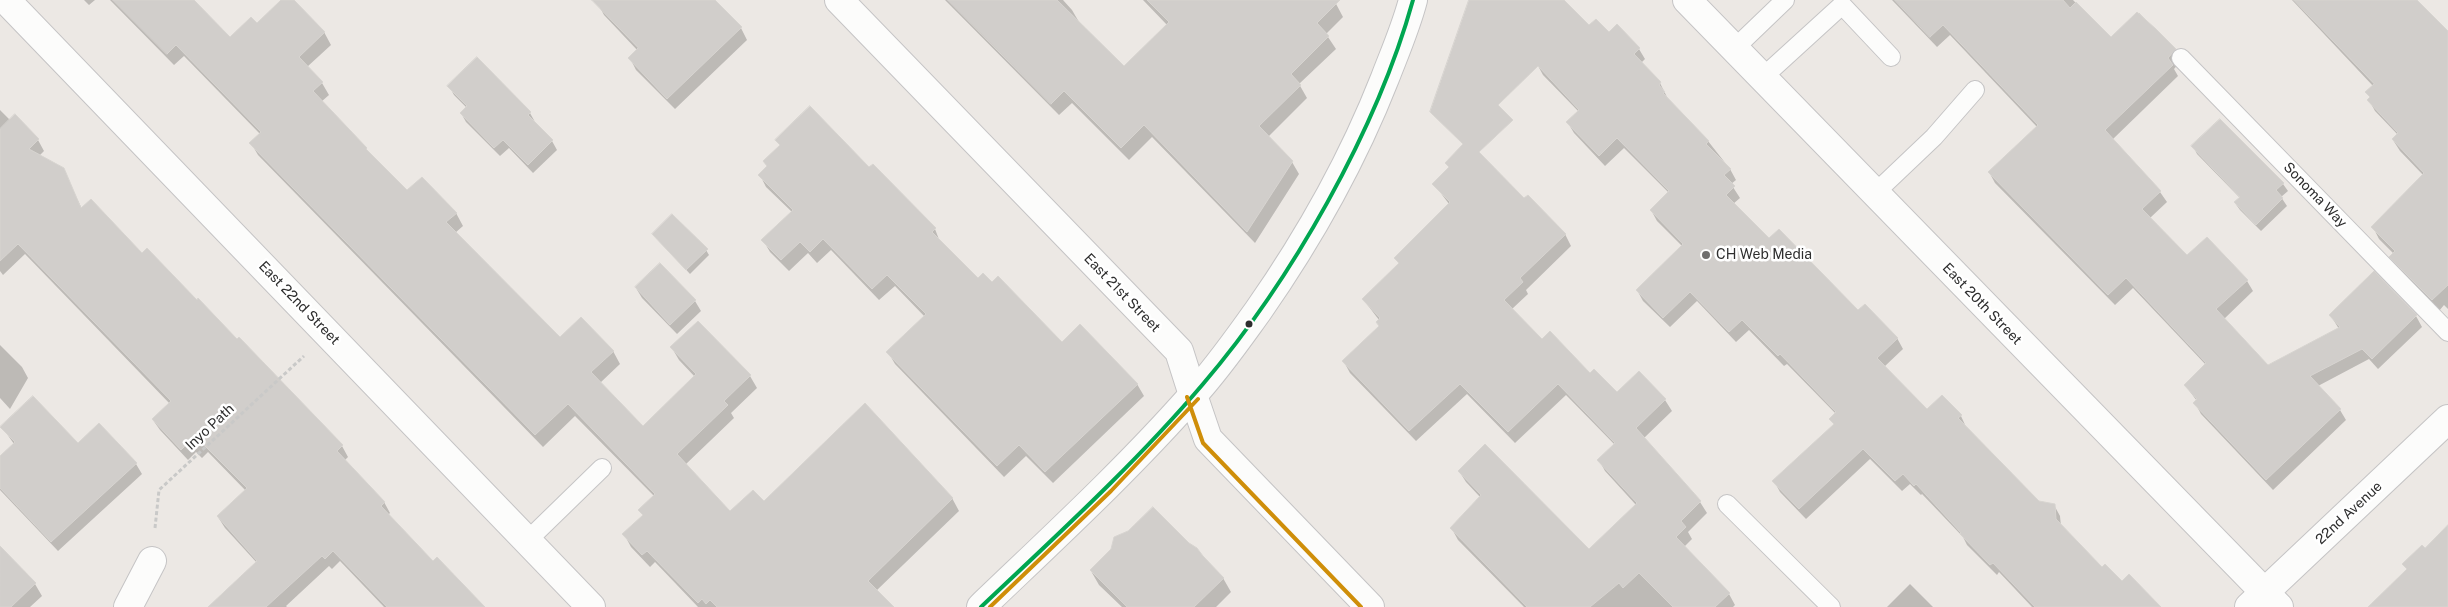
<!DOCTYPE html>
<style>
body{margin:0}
canvas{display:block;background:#ece8e4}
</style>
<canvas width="2448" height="607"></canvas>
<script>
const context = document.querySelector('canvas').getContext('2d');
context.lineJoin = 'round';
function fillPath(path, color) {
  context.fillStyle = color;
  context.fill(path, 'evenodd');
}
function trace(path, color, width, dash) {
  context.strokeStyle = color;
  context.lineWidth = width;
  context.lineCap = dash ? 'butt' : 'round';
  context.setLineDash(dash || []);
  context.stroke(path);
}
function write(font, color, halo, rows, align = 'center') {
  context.font = font + ' "Public Sans",sans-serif';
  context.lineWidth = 5;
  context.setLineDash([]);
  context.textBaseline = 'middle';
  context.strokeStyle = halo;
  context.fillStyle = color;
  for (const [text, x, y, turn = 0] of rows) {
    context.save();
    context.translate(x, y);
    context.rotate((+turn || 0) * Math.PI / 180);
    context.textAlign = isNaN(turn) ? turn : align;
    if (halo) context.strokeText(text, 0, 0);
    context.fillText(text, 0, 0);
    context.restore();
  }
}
const shadow = new Path2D(`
 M84,0H95L89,5Z
 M110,0H192L230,39L257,25L283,0H293L324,32L331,45L307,67L322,83L329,95L321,102L407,192L456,213L463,226L455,233L560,339L613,351L620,364L600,383L643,427L695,377L679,360L672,348L698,322L750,376L757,388L731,413L734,418L685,465L729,512L764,503L952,498L959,511L876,591L888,607H698L655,562L650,567L631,547L624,534L643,516L640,510L654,496L575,416L543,447L258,155L251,143L260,134L184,56L174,65Z
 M596,0H713L741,28L747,40L675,109L636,70L630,58L638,51L604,15Z
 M945,0H1063L1072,10L1079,22L1124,68L1168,26L1143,0H1334L1343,17L1326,34L1336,49L1299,84L1307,98L1268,137L1292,162L1299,174L1255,243L1152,137L1129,160L1072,103L1059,115Z
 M1892,0H2073L2111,39L2139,13L2175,50L2181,61L2174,69L2178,76L2112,140L2160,192L2167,202L2150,218L2187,257L2247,281L2253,291L2224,319L2268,366L2339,329L2331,316H2416L2422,327L2378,369L2369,359L2318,386L2340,410L2346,420L2273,490L2201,414L2195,403L2197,401L2185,385L2206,365L2133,288L2115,305L1995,183L1989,172L2037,127L1950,35L1937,47Z
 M2292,0H2417L2448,31V309L2444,305L2439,311L2397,268L2391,257L2394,254L2379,239L2373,227L2424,176L2400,151L2393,140L2398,135L2375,111L2369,100L2371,98L2367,92L2373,86Z
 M1589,27L1639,49L1645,59L1641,63L1660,83L1669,101L1708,141L1730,169L1736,180L1731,184L1740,198L1733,204L1769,240L1858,312L1897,338L1903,349L1884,367L1927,411L1961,416L1966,427L2038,502L2054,505L2060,516L2061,526L2102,569L2158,607H2032L1999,572L1997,575L1967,545L1963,537L1922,494L1921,495L1910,484L1902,491L1870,459L1806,519L1780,492L1774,481L1834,425L1831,419L1836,414L1787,364L1784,366L1749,330L1736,342L1697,301L1670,327L1643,301L1637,290L1683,247L1657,221L1651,210L1669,193L1624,148L1605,166L1574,133L1568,123L1579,112L1543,75L1537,64Z
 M449,86L530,113L535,122L534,123L552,141L557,150L533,173L509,148L500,156L466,122L461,113L467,108L454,95Z
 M0,110L10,120L38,140L44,151L39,156L63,169L82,209L142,255L342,446L348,457L344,461L384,502L390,513L388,515L433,562L483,607H384L340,561L332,569L329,566L286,606L287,607H210L257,563L225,528L218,517L246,491L208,452L202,458L196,452L188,460L160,430L153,420L170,404L25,254L3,275L0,271Z
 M2220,121L2283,184L2288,191L2281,197L2287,206L2261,231L2240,210L2235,203L2240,198L2197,154L2193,146Z
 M777,140L869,169L935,229L940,242L978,280L1062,344L1137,384L1144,396L1053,483L1026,456L1004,477L895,364L888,352L925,317L895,286L879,300L831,250L817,263L808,253L789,271L770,252L763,240L792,212L766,187L760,175L768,167L764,162L780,146Z
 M1446,163L1524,200L1565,234L1571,246L1526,290L1528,294L1512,309L1542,341L1617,394L1639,373L1665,400L1672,411L1644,438L1700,502L1707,513L1688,532L1692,539L1684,547L1729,594L1735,605L1733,607H1524L1458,540L1452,529L1480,497L1466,482L1459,471L1589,551L1636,505L1605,471L1599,460L1615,445L1566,395L1515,443L1467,394L1416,441L1350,373L1344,362L1380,327L1379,320L1363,299L1399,264L1395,258L1449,204L1434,184L1450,169Z
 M653,234L706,250L709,255L690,274Z
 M636,288L695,301L701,311L677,334L642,298Z
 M0,345L22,367L28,378L10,409L0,398Z
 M2,427L78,444L136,464L142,474L58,551L0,490V458L14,444Z
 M1091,571L1223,578L1231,592L1216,607H1122L1099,585Z
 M0,574L35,584L42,596L30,607H0Z
 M1910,584L1933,607H1887Z`);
const building = new Path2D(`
 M113,0H194L230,37L251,17L257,23L281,0H294L325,32L299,57L323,82L313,91L367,148L366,149L407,190L422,177L457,213L446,222L560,337L581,317L614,351L591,372L643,426L696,374L670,347L698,321L751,375L724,401L728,405L677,454L730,511L753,490L764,501L865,403L953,498L868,581L894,607H717L710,600L706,604L702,599L698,603L647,551L642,555L622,534L643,515L638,510L655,494L568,404L535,435L249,143L261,132L176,45L167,54Z
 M592,0H715L742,27L667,99L628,58L638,48Z
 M948,0H1057L1124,66L1169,22L1147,0H1340L1317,23L1329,36L1291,74L1301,85L1259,126L1293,161L1247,232L1144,125L1121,148L1064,91L1051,104Z
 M1469,0H1564L1589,25L1596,19L1609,32L1617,24L1640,48L1634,54L1661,82L1659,85L1665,92L1663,93L1709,141L1706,144L1731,169L1724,175L1735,186L1726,195L1769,238L1779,229L1858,310L1865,304L1898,338L1877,358L1927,409L1942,395L1962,415L1958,418L2039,501L2055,504L2056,519L2102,567L2105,564L2122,581L2129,574L2161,607H2035L1993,563L1990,565L1960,534L1961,533L1916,484L1914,486L1903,474L1895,481L1863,449L1799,509L1772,481L1834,424L1829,419L1836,412L1780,354L1778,356L1742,320L1729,332L1690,292L1663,318L1636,290L1683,244L1650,210L1669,191L1617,138L1599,156L1566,122L1579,110L1538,66L1498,105L1513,120L1479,152L1524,198L1528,195L1566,234L1520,278L1523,282L1504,300L1542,339L1550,331L1590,373L1594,369L1617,392L1639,371L1666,399L1636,428L1701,501L1681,521L1686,527L1676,537L1730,593L1715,607H1673L1639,573L1623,588L1619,583L1590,607H1527L1450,528L1481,495L1458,471L1485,444L1589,549L1637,503L1597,460L1615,443L1558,384L1508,432L1460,384L1409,431L1342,361L1379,326L1376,322L1380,318L1362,299L1399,263L1394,258L1450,202L1432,184L1449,167L1445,163L1463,144L1430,112Z
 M1895,0H2063L2070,8L2076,2L2111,37L2137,12L2156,29L2176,49L2168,58L2173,65L2105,130L2161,191L2142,209L2187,255L2207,237L2248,280L2216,309L2268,365L2340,327L2329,315L2374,271L2417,315L2372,359L2362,349L2310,376L2341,409L2266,480L2193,403L2197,399L2184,385L2206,363L2126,278L2108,295L1988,172L2038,125L1943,25L1930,37Z
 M2294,0H2417L2448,31V285L2432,300L2389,257L2395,251L2371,227L2424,173L2392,139L2398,133L2367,100L2370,97L2365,92L2374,84Z
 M477,57L531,112L528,115L553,140L528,165L503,140L494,148L460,113L467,106L447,86Z
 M810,106L869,167L873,164L936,228L932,232L978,278L983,273L992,282L998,276L1062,342L1080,324L1138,384L1045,472L1019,445L997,466L886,352L926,314L887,275L872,289L823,239L810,252L800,242L781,260L761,240L793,210L758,175L767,166L763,161L780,145L775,140Z
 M15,114L39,139L29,149L64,168L81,208L91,199L142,253L147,248L197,300L198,298L237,339L239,337L343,445L337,451L385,502L381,506L433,561L437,557L485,607H387L333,551L325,559L322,556L266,607H208L257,561L217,516L247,488L201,442L195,448L189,442L181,450L152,419L171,401L18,244L0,261V129Z
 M2220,119L2284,183L2276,190L2283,198L2256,225L2234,202L2240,197L2191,146Z
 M672,214L708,249L686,270L652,234Z
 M660,263L696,300L670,325L635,287Z
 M33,396L78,443L99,423L137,463L51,542L0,488V456L15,442L0,427Z
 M1153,507L1189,543L1197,548L1203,556L1224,578L1194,607H1127L1090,570L1111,549L1114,537L1128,531Z
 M2448,525V607H2368L2407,569L2402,564L2422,545L2425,548Z
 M0,546L36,583L11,607H0Z`);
const path = new Path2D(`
 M155,528L159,490L304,356`);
const service = new Path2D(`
 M1734,49L1785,0
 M2181,58L2448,332
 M1762,78L1842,5L1891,57
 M1874,194L1934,137L1975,90
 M1727,504L1831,607
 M527,541L602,468`);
const minor = new Path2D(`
 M6,0L591,607
 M839,0L1179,351L1193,395
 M128,607L152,561
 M2249,607L2448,419`);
const tertiary = new Path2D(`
 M1687,0L2279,607
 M1193,395L1208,439L1370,607
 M981,607C1053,538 1127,470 1193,395C1217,369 1237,340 1258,311C1309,238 1352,162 1385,78C1395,52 1406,27 1413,0`);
const bus1 = new Path2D(`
 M981,607C1057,535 1135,464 1203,384C1291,281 1377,130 1413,0`);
const bus2 = new Path2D(`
 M1187,397L1203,443L1361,607
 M990,607L1111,491L1198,399`);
const markers = [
 [1706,255,5,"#706f6e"],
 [1249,324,4.5,"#2e2e2e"]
];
const streetNames = [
 ["Sonoma Way",2315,195,46],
 ["East 21st Street",1122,293,46],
 ["East 22nd Street",299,303,46],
 ["East 20th Street",1982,304,46],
 ["Inyo Path",210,427,-43],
 ["22nd Avenue",2349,513,-43]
];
const poiNames = [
 ["CH Web Media",1716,255]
];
fillPath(shadow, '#0003');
fillPath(building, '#d1cecb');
trace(building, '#d7d4d0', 1);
trace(service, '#c5c4c5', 20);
trace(minor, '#c5c4c5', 30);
trace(tertiary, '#c5c4c5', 30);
trace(path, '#c9c9c8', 3, [4, 2.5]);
trace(service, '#fcfcfb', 18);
trace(minor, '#fcfcfb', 28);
trace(tertiary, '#fcfcfb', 28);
trace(bus1, '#00a651', 4);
trace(bus2, '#cf8e09', 4);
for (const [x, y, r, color] of markers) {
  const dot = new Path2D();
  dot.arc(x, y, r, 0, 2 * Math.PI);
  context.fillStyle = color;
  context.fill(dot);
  trace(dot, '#fff', 2);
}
write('14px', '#2e2e2e', '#fff', streetNames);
write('14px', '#2e2e2e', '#fff', poiNames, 'left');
</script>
